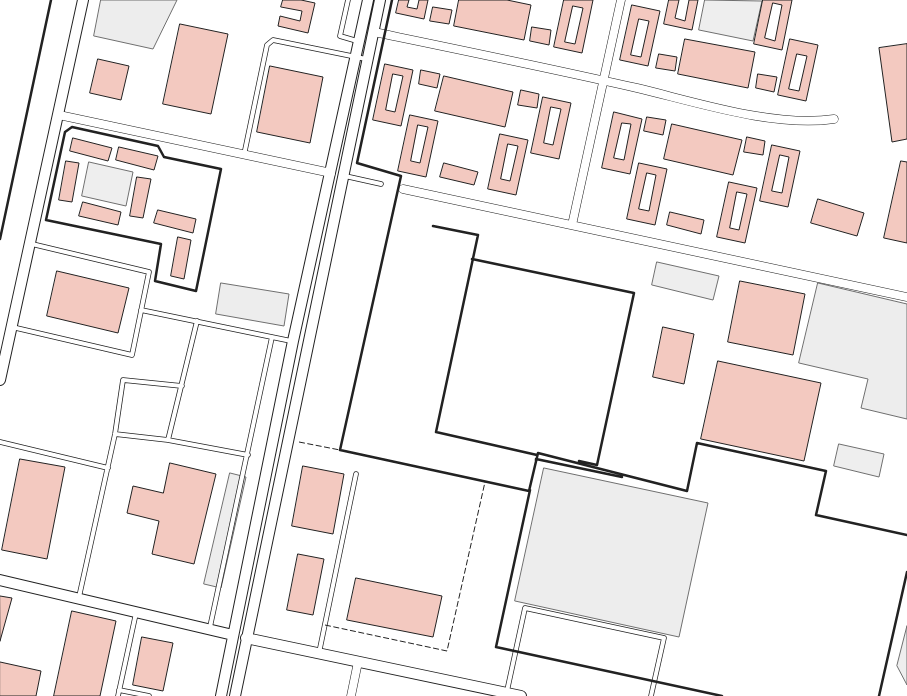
<!DOCTYPE html>
<style>
body{margin:0}
canvas{display:block;background:#fff}
</style>
<canvas width="907" height="696"></canvas>
<script>
const context = document.querySelector('canvas').getContext('2d');
context.lineJoin = 'round';
function fillPath(path, color) {
  context.fillStyle = color;
  context.fill(path, 'evenodd');
}
function trace(path, color, width, dash) {
  context.strokeStyle = color;
  context.lineWidth = width;
  context.lineCap = dash ? 'butt' : 'round';
  context.setLineDash(dash || []);
  context.stroke(path);
}
const green = new Path2D(`
 M705,0L762,1L753,41L699,30Z
 M89,162L133,172L126,206L82,196Z
 M657,262L719,276L713,300L652,285Z
 M839,444L884,454L879,477L834,466Z
 M907,626V685L897,666Z`);
const parking = new Path2D(`
 M101,0H177L153,49L94,36Z
 M221,283L289,294L284,326L216,314Z
 M818,283L907,304V419L861,408L868,379L799,363Z
 M544,468L708,503L679,637L515,601Z
 M230,473L246,477L221,588L204,584Z`);
const building = new Path2D(`
 M283,0H301L315,3L308,33L278,26L280,16L300,21L302,11L281,7Z
 M399,0H409L407,7L417,9L419,0H428L424,19L396,13Z
 M459,0H507L531,5L524,40L454,26Z
 M564,0H593L582,53L554,47ZM573,6L583,8L575,44L565,42Z
 M669,0H679L675,18L685,21L689,0H698L692,30L664,24Z
 M763,0H792L782,50L754,44ZM773,3L782,5L775,41L765,38Z
 M632,5L660,11L648,66L620,60ZM639,19L649,21L641,57L631,55Z
 M433,7L452,10L449,24L430,21Z
 M180,24L228,34L211,114L163,104Z
 M532,27L551,30L549,45L530,41Z
 M685,39L755,52L748,88L678,74Z
 M790,39L818,45L806,101L778,95ZM797,54L807,56L799,91L789,89Z
 M907,44V139L892,142L879,48Z
 M659,54L677,57L675,71L656,68Z
 M98,59L129,66L121,100L90,93Z
 M385,64L413,70L401,126L373,120ZM393,74L403,76L395,112L386,110Z
 M270,66L323,77L310,143L257,132Z
 M421,70L440,74L437,88L419,84Z
 M758,74L777,77L774,92L756,88Z
 M444,76L513,92L505,127L435,111Z
 M521,90L539,94L537,108L518,105Z
 M543,97L571,103L559,159L531,153ZM551,107L561,109L553,145L544,143Z
 M614,112L642,119L630,174L602,168ZM622,123L631,124L624,160L614,158Z
 M410,115L438,121L426,177L398,171ZM418,125L428,127L420,163L411,161Z
 M647,117L666,120L663,135L644,131Z
 M672,124L742,140L733,175L664,159Z
 M500,134L528,140L516,195L488,189ZM508,144L518,146L510,181L501,179Z
 M747,137L765,141L763,155L744,152Z
 M73,138L112,148L108,161L70,151Z
 M772,145L800,151L788,207L760,201ZM780,155L789,157L782,193L772,191Z
 M119,147L158,156L154,170L116,160Z
 M66,161L79,163L72,202L59,200Z
 M901,161L907,162V243L884,238Z
 M444,163L478,172L474,185L440,177Z
 M639,163L667,169L655,225L627,219ZM647,173L656,175L649,211L639,209Z
 M137,177L151,179L143,218L130,216Z
 M729,182L757,188L745,243L717,237ZM737,192L747,194L739,230L730,228Z
 M818,199L864,213L857,236L811,223Z
 M83,202L121,212L118,225L79,216Z
 M158,210L196,219L193,233L154,223Z
 M670,212L704,220L701,234L667,225Z
 M178,237L191,240L184,279L171,276Z
 M57,271L129,288L118,333L47,316Z
 M740,281L805,294L793,355L728,342Z
 M663,327L694,334L684,384L653,377Z
 M718,361L821,383L804,461L701,439Z
 M20,459L65,467L47,559L2,550Z
 M170,463L216,474L194,564L152,554L159,521L127,513L133,486L163,493Z
 M303,466L344,474L333,534L292,526Z
 M298,554L324,559L313,615L287,610Z
 M356,578L442,596L433,637L347,620Z
 M0,596L12,598L0,641Z
 M72,611L116,621L100,696H54Z
 M142,637L173,643L163,691L133,685Z
 M0,662L41,671L36,696H0Z`);
const service = new Path2D(`
 M348,0L340,36L357,41
 M244,155L267,45L273,40L366,59
 M345,176L381,184
 M141,310L291,341
 M12,327L132,355L149,272L32,244
 M115,434L168,440L248,455
 M168,440L197,321
 M0,442L108,468
 M79,597L115,434L123,380L182,386
 M210,627L272,337
 M319,653L356,474
 M119,690L149,696
 M507,691L525,608L664,638L651,696
 M118,696L136,613`);
const minor = new Path2D(`
 M374,32C461,50 549,68 637,88C696,102 775,128 834,119
 M59,115L331,173
 M403,189L907,297
 M572,225L621,0
 M351,696L358,662`);
const tertiary = new Path2D(`
 M0,380L83,0
 M0,580L233,635
 M246,638L521,696
 M221,696L293,341L368,0
 M235,696L380,0`);
const fence = new Path2D(`
 M299,442L340,450
 M325,625L447,651L485,482`);
const wall = new Path2D(`
 M392,0L357,163L401,176L340,450L529,491L538,453L687,491L697,443L826,471L816,515L907,535
 M72,127L158,146L164,157L221,169L196,291L155,281L161,244L46,220L65,132Z
 M433,226L478,235L436,432L537,455
 M0,239L51,0
 M472,259L634,293L597,465L579,461
 M536,461V459L622,477
 M530,490L496,647L722,696
 M879,696L907,572`);
fillPath(green, '#eee');
trace(green, '#6f6f6f', 1);
fillPath(parking, '#ededed');
trace(parking, '#6f6f6f', 1);
fillPath(building, '#f3c9c0');
trace(building, '#222', 1);
trace(service, '#222', 5.5);
trace(minor, '#222', 9);
trace(tertiary, '#222', 12);
trace(service, '#fff', 4);
trace(minor, '#fff', 8);
trace(tertiary, '#fff', 10);
trace(fence, '#222', 1, [6, 2.5]);
trace(wall, '#222', 2.5);
</script>
